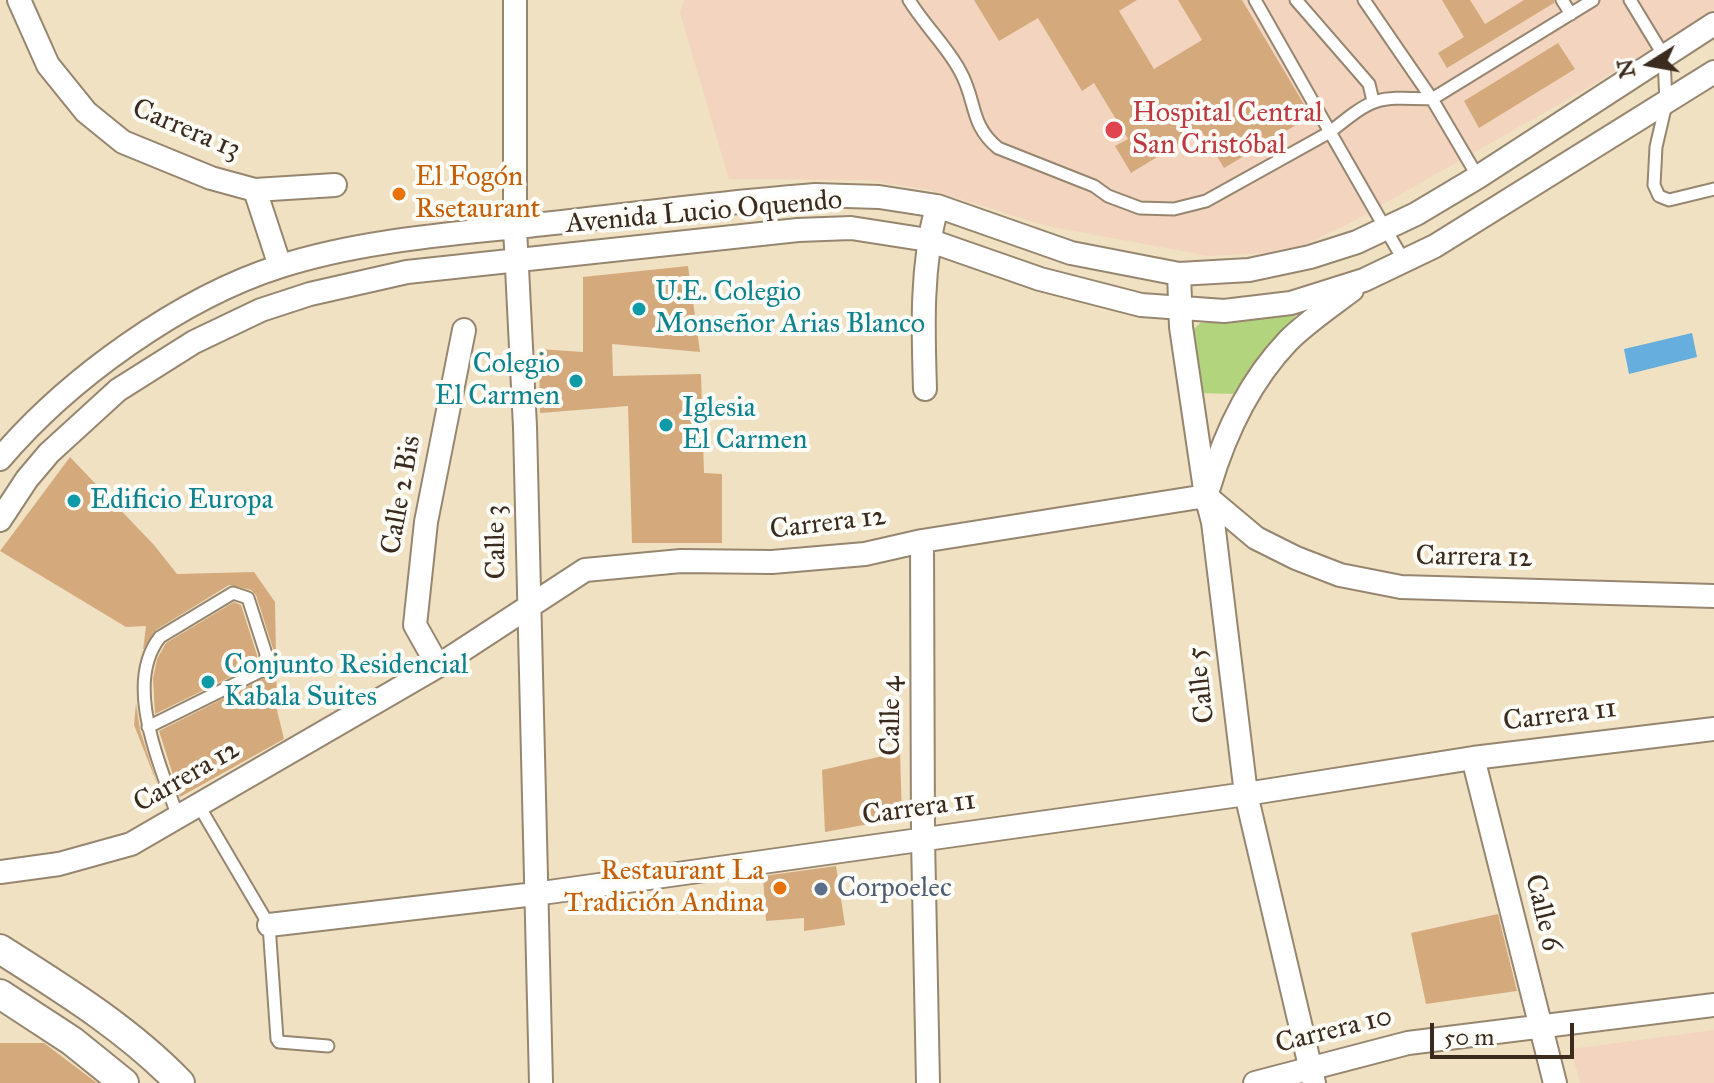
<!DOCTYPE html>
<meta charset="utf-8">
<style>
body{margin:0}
#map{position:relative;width:1714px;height:1083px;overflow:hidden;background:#f0e1c3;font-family:"IM FELL Great Primer",serif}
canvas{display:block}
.north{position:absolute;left:1610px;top:24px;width:80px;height:80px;-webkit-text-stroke:6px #fdfcf7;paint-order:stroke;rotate:259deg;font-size:22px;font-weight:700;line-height:32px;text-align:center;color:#3b2a1e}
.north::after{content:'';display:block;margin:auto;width:28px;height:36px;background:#3b2a1e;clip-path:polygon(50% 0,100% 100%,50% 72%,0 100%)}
.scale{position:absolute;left:1430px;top:1023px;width:144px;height:36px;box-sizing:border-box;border:4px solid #3b2a1e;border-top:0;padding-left:10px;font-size:24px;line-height:28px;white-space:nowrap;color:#3b2a1e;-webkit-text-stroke:6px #fdfcf7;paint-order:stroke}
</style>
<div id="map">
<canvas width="1714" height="1083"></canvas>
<div class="north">N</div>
<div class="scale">50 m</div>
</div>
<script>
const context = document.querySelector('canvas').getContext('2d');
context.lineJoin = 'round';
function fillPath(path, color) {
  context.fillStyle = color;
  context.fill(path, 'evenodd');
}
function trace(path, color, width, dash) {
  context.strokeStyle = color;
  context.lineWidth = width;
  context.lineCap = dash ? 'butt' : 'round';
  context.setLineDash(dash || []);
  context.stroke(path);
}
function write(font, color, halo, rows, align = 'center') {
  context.font = font + ' "IM FELL Great Primer",serif';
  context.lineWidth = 8;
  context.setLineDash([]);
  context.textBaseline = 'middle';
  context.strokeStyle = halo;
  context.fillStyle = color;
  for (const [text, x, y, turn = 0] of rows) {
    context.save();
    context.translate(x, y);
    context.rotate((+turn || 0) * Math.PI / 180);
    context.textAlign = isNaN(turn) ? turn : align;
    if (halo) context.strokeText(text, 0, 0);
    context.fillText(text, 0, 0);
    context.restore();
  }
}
const built = new Path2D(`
 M684,0H1714V9L1598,82L1350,223L1304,245L1263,253L1209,256L1047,226L934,191L868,180L729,179L680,13Z
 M1714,1030V1083H1580L1571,1049Z`);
const green = new Path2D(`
 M1296,315L1237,394L1197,393L1192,331L1200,323Z`);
const water = new Path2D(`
 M1692,333L1697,357L1629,374L1624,349Z`);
const building = new Path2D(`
 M974,0H1137L1119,11L1154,69L1202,40L1178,0H1242L1311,116L1224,168L1201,130L1131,173L1115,146L1128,139L1094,83L1082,91L1038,18L999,41Z
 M1442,0H1470L1485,24L1524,0H1554V3L1447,68L1438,53L1464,37Z
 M1558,43L1575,69L1479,128L1464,101Z
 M688,266L700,352L612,344L613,376L701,374L704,473L722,474V543H632L628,406L540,413L539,349L583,352V277Z
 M70,457L154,545L177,574L254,572L275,602L277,710L284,739L180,797L159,731L272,674L274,652L256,595L251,590L229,585L156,630L143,650L146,626L126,627L0,551Z
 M234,602L241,605L257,655V664L155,714L153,679L157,659L166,643Z
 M136,703L140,730L158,786L134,725Z
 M900,752L902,818L825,832L822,770Z
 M836,866L845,925L804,931V918L766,921L763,876Z
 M1498,914L1517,991L1426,1004L1411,933Z
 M0,1043H44L97,1083H0Z`);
const service = new Path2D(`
 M909,0C924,25 947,46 960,71C977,101 969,124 998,148L1094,186L1108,196L1140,208L1174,209L1206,201L1330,132L1255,0
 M1296,0L1369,84L1373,101
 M1364,0L1432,99
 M1562,0L1571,14
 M1630,0L1664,56L1666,104L1656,147L1654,185L1659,196L1669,200L1714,189
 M1478,177L1432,99L1593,0
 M1404,261L1330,132C1375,96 1375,97 1432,99
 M148,727L265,669L266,654L248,598L233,593L160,637C122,685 162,767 178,818
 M199,806L269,925L277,1039L279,1042L328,1046`);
const minor = new Path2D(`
 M19,0L48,65L86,112L123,142L211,178L255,190L280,266
 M515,0V228L525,427L541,1083
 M255,190L335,185
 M1179,274L1181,327L1206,496L1213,522L1246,794L1314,1083
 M925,389C923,328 921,266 937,206
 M0,459C68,379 180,298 281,266C366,239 457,234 544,224C634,214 724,202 815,195L879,197L937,206L1071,253L1179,274L1249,270L1310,257L1357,242L1416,214L1478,177L1714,24
 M1209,487C1225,433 1249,382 1288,341C1307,322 1331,306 1352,290
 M0,520L27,479L49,453L118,390L194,342L261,310L310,294L407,272L798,230L851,228L928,240L1040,279L1141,305L1224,311L1291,303L1364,280L1435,246L1714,72
 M922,541L923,838L928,1083
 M438,666L415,625L426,522L464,330
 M1473,758L1555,1083
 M0,872L59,864L131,844L438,666L585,570L681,561L772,562L865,554L922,541L1206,496L1256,538L1296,558L1340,575L1401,587L1714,596
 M269,925L535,894L1246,794L1473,758L1714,729
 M1255,1083L1408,1043L1714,1005`);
const tertiary = new Path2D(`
 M0,949C63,989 128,1029 180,1083
 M0,994L72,1041L124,1083`);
const markers = [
 [1114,130,10,"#e0444e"],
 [399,194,8,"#e8710a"],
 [639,309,8,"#0f9aa8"],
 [576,381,8,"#0f9aa8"],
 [666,425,8,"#0f9aa8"],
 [74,501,8,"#0f9aa8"],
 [208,682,8,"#0f9aa8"],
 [780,888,8,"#e8710a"],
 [821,889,8,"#5c6f8a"]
];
const healthNames = [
 ["Hospital Central",1132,114],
 ["San Cristóbal",1132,146]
];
const streetNames = [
 ["Carrera 13",186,130,23],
 ["Avenida Lucio Oquendo",704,213,-5],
 ["Calle 2 Bis",402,495,-80],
 ["Carrera 12",828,524,-7],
 ["Calle 3",497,542,-91],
 ["Carrera 12",1474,558,1],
 ["Calle 5",1202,685,-97],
 ["Calle 4",892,716,-90],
 ["Carrera 11",1560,716,-7],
 ["Carrera 12",187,777,-30],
 ["Carrera 11",919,809,-8],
 ["Calle 6",1542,913,76],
 ["Carrera 10",1334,1031,-14]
];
const foodNames = [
 ["El Fogón",415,178],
 ["Rsetaurant",415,210],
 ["Restaurant La",764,872,"right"],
 ["Tradición Andina",764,904,"right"]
];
const cultureNames = [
 ["U.E. Colegio",655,293],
 ["Monseñor Arias Blanco",655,325],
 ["Colegio",560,365,"right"],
 ["El Carmen",560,397,"right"],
 ["Iglesia",682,409],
 ["El Carmen",682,441],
 ["Edificio Europa",90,501],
 ["Conjunto Residencial",224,666],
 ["Kabala Suites",224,698]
];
const serviceNames = [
 ["Corpoelec",837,889]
];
fillPath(built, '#f3d4bf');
fillPath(green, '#b2d47c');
fillPath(water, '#65aedd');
fillPath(building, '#d4aa7d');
trace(service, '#968670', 15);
trace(minor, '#968670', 26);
trace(tertiary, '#968670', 32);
trace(service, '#fff', 11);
trace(minor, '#fff', 22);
trace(tertiary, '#fff', 28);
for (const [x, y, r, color] of markers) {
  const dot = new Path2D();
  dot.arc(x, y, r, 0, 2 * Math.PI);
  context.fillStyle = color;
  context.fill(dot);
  trace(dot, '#fdfcf7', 3);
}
write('28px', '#be3a42', '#fdfcf7', healthNames, 'left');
write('28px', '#3b2a1e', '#fdfcf7', streetNames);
write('28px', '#c56008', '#fdfcf7', foodNames, 'left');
write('28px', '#0d838f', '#fdfcf7', cultureNames, 'left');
write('28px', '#4e5e75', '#fdfcf7', serviceNames, 'left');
</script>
